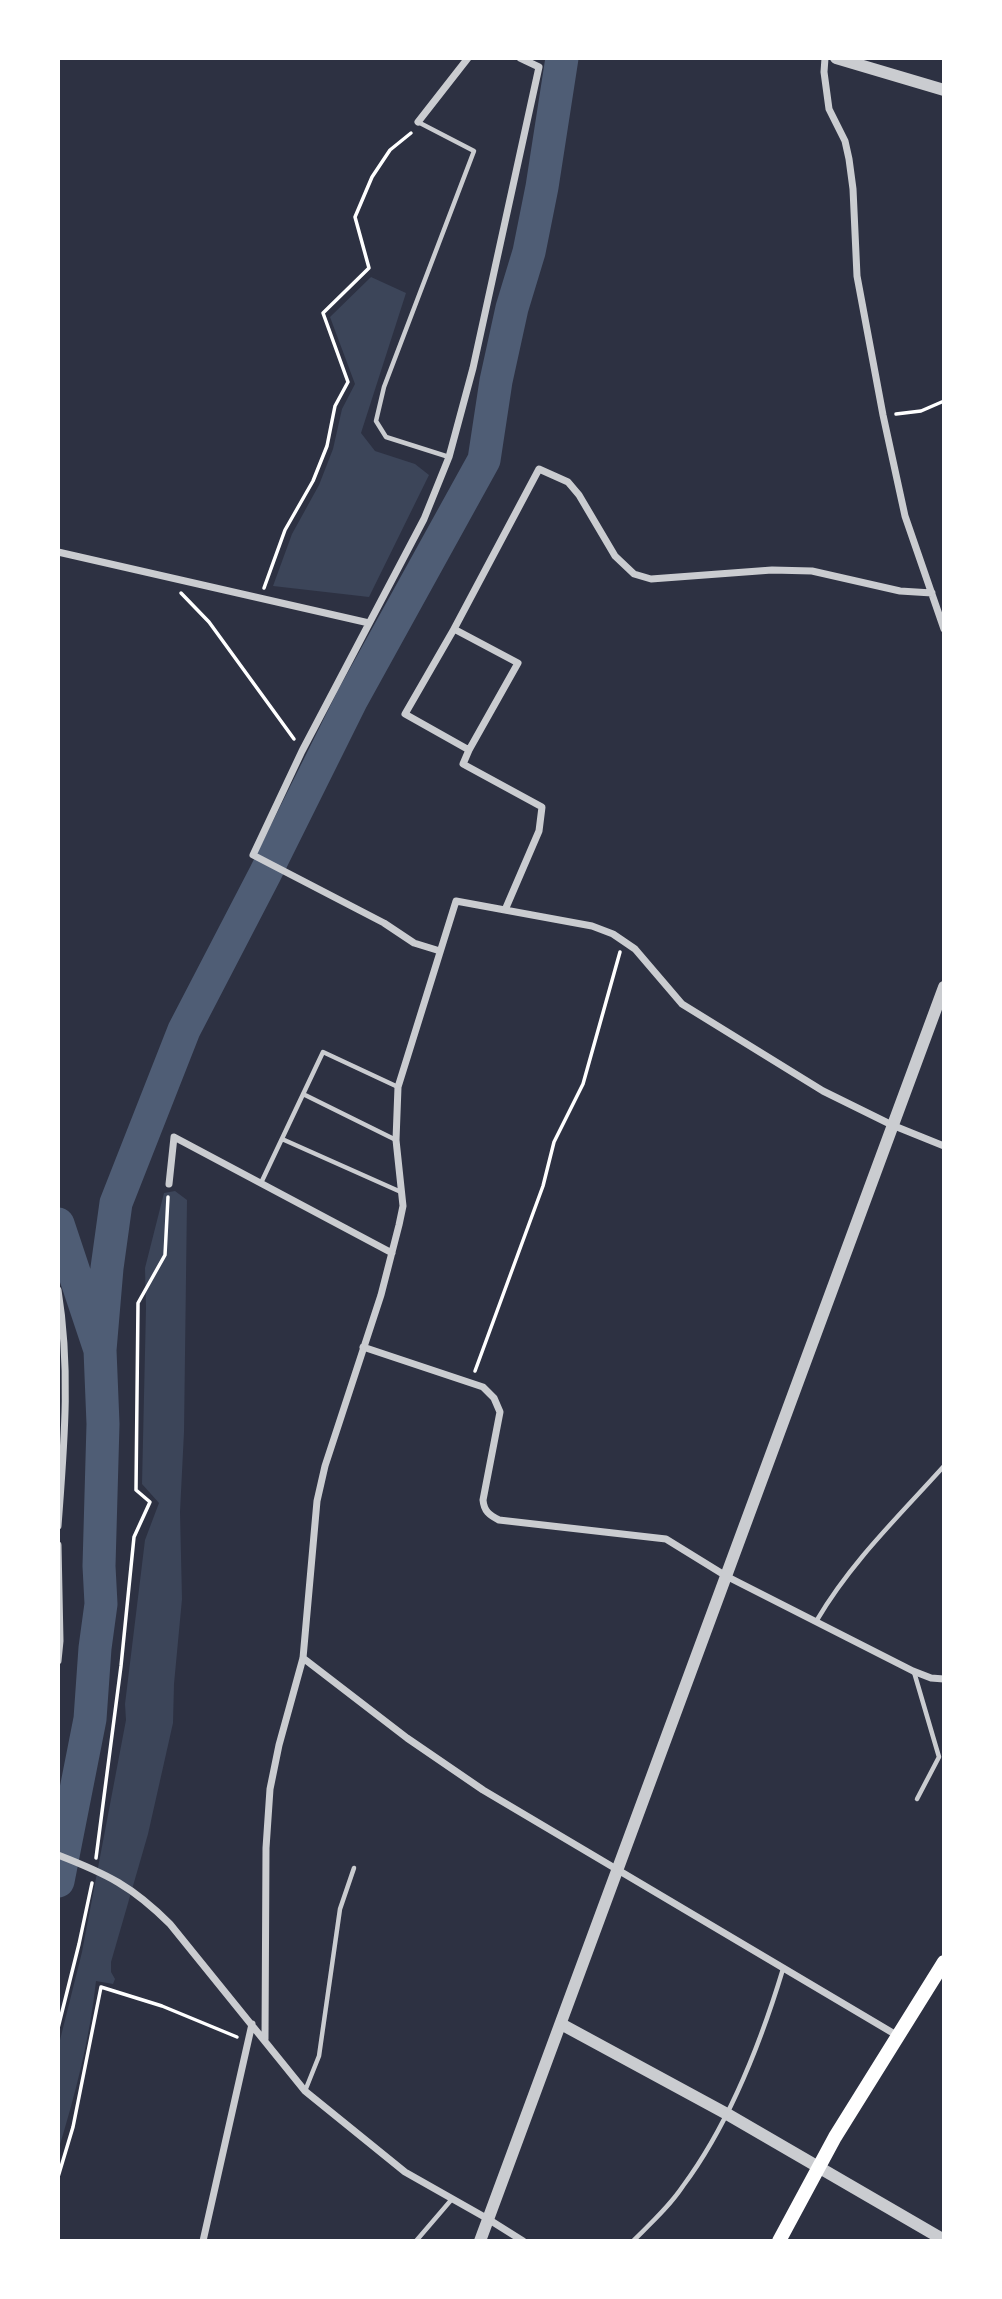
<!DOCTYPE html>
<style>
body{margin:0}
#map{position:relative;width:1002px;height:2299px;overflow:hidden;background:#2d3142;font-family:"Noto Sans",sans-serif}
canvas{display:block}
.frame{position:absolute;inset:0;border:60px solid #fff;pointer-events:none}
</style>
<div id="map">
<canvas width="1002" height="2299"></canvas>
<div class="frame"></div>
</div>
<script>
const context = document.querySelector('canvas').getContext('2d');
context.lineJoin = 'round';
function fillPath(path, color) {
  context.fillStyle = color;
  context.fill(path, 'evenodd');
}
function trace(path, color, width, dash) {
  context.strokeStyle = color;
  context.lineWidth = width;
  context.lineCap = dash ? 'butt' : 'round';
  context.setLineDash(dash || []);
  context.stroke(path);
}
const green = new Path2D(`
 M371,277L406,293L361,433L375,451L415,464L429,475L369,597L273,586L292,534L319,485L333,449L342,409L355,384L330,317Z
 M175,1191L187,1200L184,1432L180,1512L182,1599L174,1684L173,1723L148,1834L111,1962V1972L115,1979L113,1984L96,1981C90,2038 75,2096 58,2151V2048L82,1952L126,1720L125,1704L145,1540L159,1503L142,1484L146,1308L145,1268L164,1193Z`);
const river = new Path2D(`
 M58,1224L100,1350L103,1424L99,1566L101,1604L95,1648L90,1719L58,1881
 M100,1350L107,1268L116,1203L184,1030L265,874L352,699L484,460L496,381L512,308L529,252L542,187L562,58`);
const path = new Path2D(`
 M896,414L921,411L944,401
 M264,588L285,530L313,481L327,446L335,406L348,382L323,313L369,268L355,217L372,177L390,150L411,133
 M181,593L209,622L294,739
 M475,1371L543,1186L554,1142L583,1084L620,952
 M96,1858L121,1666L134,1537L150,1502L136,1490L138,1303L165,1255L168,1197
 M58,2028L79,1944L92,1883
 M58,2177L73,2127L101,1987L162,2006L237,2037`);
const service = new Path2D(`
 M418,122L474,151L384,387L376,421L386,437L449,457
 M303,1094L396,1140
 M282,1139L401,1192
 M261,1183L323,1052L398,1087
 M817,1620C851,1562 899,1516 944,1466
 M914,1672L939,1757L917,1799
 M305,2091L319,2056L340,1909L354,1868
 M416,2241L452,2199
 M633,2241C650,2224 669,2207 683,2186C729,2124 761,2042 783,1969`);
const minor = new Path2D(`
 M825,58L824,72L829,109L845,141L849,159L853,189L857,276L883,415L905,516L944,629
 M418,122L468,58
 M58,552L369,623
 M454,629L405,714L469,750L463,764L542,807L539,831L505,910
 M469,750L518,663L454,629L539,469L568,482L579,495L615,556L634,574L651,579L772,570L812,571L900,591L932,593
 M440,951L414,943L384,923L253,855L302,751L424,519L449,457L473,368L539,67L520,58
 M169,1184L174,1137L392,1253
 M58,1290C71,1370 64,1446 58,1526
 M363,1347L483,1387L494,1398L500,1412L483,1500C484,1511 489,1515 499,1520L666,1539L726,1576L913,1671L931,1678L944,1679
 M58,1545L60,1641L58,1661
 M303,1658L407,1738L483,1790L898,2036
 M58,1855C107,1874 132,1886 170,1924L305,2091L405,2172L488,2219L523,2241
 M265,2039L266,1848L270,1789L279,1745L303,1658L317,1501L325,1466L381,1295L399,1225L403,1206L396,1140L398,1087L456,901L592,926L613,934L635,949L682,1004L823,1091L892,1125L944,1146
 M203,2241L252,2024`);
const tertiary = new Path2D(`
 M836,58L944,90
 M561,2024L727,2114L944,2240
 M480,2241L944,987`);
const primary = new Path2D(`
 M779,2241L835,2137L944,1962`);
fillPath(green, '#3c4559');
trace(river, '#4f5d75', 33);
trace(path, '#fff', 3.5);
trace(service, '#caccd0', 4.5);
trace(minor, '#caccd0', 7);
trace(tertiary, '#caccd0', 12);
trace(primary, '#fff', 14);
</script>
